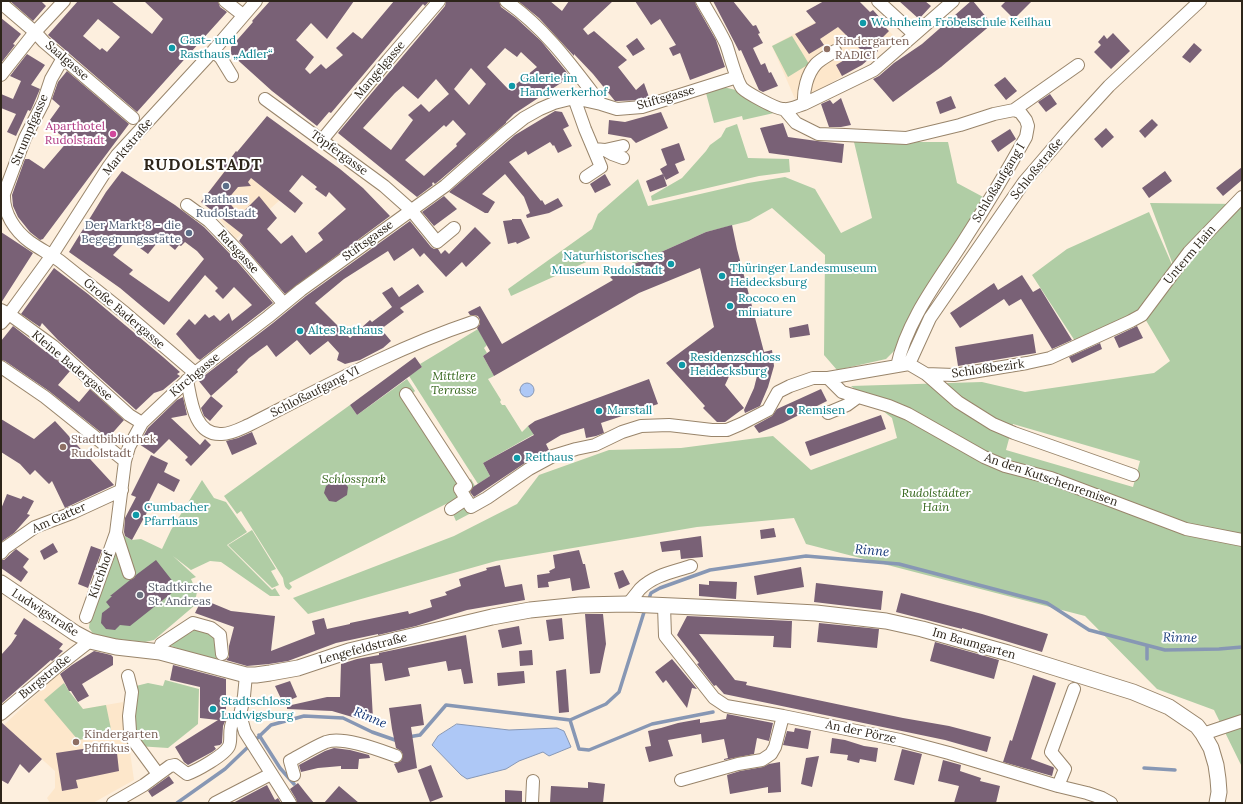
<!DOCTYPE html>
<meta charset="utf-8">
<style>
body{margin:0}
#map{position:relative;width:1243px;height:804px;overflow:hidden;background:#fdefde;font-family:Lora,serif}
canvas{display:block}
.frame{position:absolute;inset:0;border:2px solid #2d251a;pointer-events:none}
</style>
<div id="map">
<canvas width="1243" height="804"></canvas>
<div class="frame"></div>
</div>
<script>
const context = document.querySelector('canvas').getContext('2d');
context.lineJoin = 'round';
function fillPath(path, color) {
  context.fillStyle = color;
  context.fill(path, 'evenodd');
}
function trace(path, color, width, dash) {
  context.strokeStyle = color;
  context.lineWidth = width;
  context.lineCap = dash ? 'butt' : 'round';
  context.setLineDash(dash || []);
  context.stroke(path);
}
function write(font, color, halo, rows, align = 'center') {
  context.font = font + ' Lora,serif';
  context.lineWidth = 4;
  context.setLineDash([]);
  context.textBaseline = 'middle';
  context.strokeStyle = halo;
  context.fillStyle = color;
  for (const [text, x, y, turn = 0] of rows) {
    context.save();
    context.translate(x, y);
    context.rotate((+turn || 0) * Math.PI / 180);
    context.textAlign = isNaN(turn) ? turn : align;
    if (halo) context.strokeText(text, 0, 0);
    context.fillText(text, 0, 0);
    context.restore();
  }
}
const built = new Path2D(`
 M821,19L879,21L894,36L862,65L813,93L795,99L772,46Z
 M236,151L289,192L236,239L214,212L201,202L225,170L227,163Z
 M59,673L69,691L83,709L123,702L134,780L93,803H50L47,798L55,788V771L4,725Z`);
const green = new Path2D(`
 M792,36L809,64L788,77L772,46Z
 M723,87L736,90L774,113L743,120L742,116L714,123L706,93Z
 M737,124L748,158L789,159L790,172L759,176L652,201L651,196L682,178L706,151L710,145L721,137L726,128Z
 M854,142H948L957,183L985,198L895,350L886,359L837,370L824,355L825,255L772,208L749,221L706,232L634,264C628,257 618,259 608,259L604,254L511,296L508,289L592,229L598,214L638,179L648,206L748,183L785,177L815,189L841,233L872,218Z
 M1242,201V767L1214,710L1157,689L1085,616L806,544L794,518L697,527L496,561L308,614L293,598L454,536L517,504L539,475L609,450L681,448L773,436L811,470L897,438L892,418L851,386L982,382L1025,392L1154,373L1170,361L1144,317L1176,273L1150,203L1239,204ZM1013,424L1140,461L1133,487L1006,450Z
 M1149,212L1173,267L1142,310L1075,341L1032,275L1067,249Z
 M478,329L487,345L484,348L487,353L483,356L494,376L488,379L501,400L500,402L502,405H505L522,432L528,426L536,433L483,463L490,476L478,484L409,376L422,367L420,364Z
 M407,379L415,391L412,394L467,481L471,479L475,486C459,497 481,500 490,503L456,521L448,503L289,583L292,587L289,590C284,588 284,583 283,578L241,511L237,514L224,496L350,405L357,415Z
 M202,480L214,498L226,502L247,532L227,545L272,590L275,588L280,596H270L221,562L210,561L191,570L173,556L196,577L191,579L195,588L194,589L195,593L197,592L194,606L154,640L145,642L106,638L94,635L89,628L90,618L121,534L132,540L141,539L162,549L171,530Z
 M252,530L276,569L271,571L279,585L272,588L228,545Z
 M195,630C200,631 207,632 211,635C218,640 218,654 216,661L171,646L172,643Z
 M165,680L199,689L198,724L168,748L137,746L133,740L136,686L148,683L163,686Z
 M64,683L69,691L83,709L106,705L112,734L78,740L44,700Z`);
const water = new Path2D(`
 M520 390a7 7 0 1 1 14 0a7 7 0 1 1-14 0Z
 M457,724L509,730L557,728L564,731L571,747L549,756L543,752L519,761L506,769L467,779L461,775L432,745L438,736Z`);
const stream = new Path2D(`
 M648,601L651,593L660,588L710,570L806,556L899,564L1047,603L1089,630L1165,650L1219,649L1242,647
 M1147,646V659
 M570,720L579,749L589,750L652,724L713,712
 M259,735L280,768L294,784
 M408,737L420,735L446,705L570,720L606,704L619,692L645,609
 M1144,768L1175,770
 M177,803L225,769L271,725L304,716L343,718L372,732L395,740L398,739`);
const building = new Path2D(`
 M10,1H41L46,6L33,21Z
 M78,1H111L152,34L163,19L144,1H218L220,7L227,12L137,112L48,35ZM98,19L120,37L107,52L102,48L100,50L83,36Z
 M270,1H354L327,39L311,23L296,40L314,57L305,69L310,74L321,64L326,69L343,55L336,48L353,32L362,39L394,1H429L425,6L423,4L331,113L329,112L317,126L272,91L231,54V47L253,22L252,21Z
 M446,1H499L501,7L516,18L541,41L570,76V77L514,114L506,122V123L440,180L435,184L433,182L432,184L433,185L417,197L338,133L435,18L445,6ZM505,48L517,57L521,52L537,67L509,90L487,67ZM471,68L486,84L469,105L454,89ZM436,79L449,94L429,112L421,104L408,115L413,120L391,150L363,128L395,93L403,86L418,99ZM453,120L466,134L456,144L457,146L424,176L405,160L444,125L446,127Z
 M518,1H550L562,11L569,1H613L583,29L588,35L594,31L627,60L618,67L636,90L644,83L649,97L641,100L618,101H615L593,74L574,54V56L551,31L539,18Z
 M635,1H695L696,5L716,40L725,67L690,80L680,53L673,56L669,48L676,45L660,19L651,25Z
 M713,1H733L753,26L756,25L760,33L758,34L763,43L753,48L761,65L765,63L769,73L771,72L778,86L763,92L759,90L741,50L739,51Z
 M824,1H859L870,12L873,10L881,19L879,21L889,31L874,46L878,51L862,65L842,76L836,65L861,50L838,27L820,39L824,45L809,54L795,34L816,23L806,11Z
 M899,1H925L931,6L919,19Z
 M971,1H973L992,24L941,67L893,102L873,79L879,76L894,63L922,44Z
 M1006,1H1032L1014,19L1001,6Z
 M1,18L21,34L13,44L15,45L1,63Z
 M1113,33L1130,51L1111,69L1094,52L1101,45L1098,42L1104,35L1107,39Z
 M637,38L645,49L633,56L626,46Z
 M1194,43L1202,50L1190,63L1182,57Z
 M27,54L45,65L31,85L40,89L31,110L30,111L28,110L16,136L7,132L16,114L1,108V94L13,99L21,81L10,76Z
 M67,71L129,124L43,239L40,240L30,232L18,217L13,206L12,195L25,159H29L44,169L68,141L47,124L60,106L52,99L58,82Z
 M1005,77L1017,91L1006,100L994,85Z
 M1050,94L1057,104L1046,112L1038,102Z
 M951,96L956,108L940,114L936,102Z
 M841,98L851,125L841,127H829L821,104L830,100L833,104Z
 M555,111L562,112L569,126L563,129L572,146L558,153L554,145L553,146L550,142L528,155L526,151L509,162L541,201L542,200L545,205L558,198L563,206L549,213L527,218L526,215L530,213L524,197L505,174L482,194L495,202L488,213H485L449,192L515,135Z
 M661,112L668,128L636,143L631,138L608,134L609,120L625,122Z
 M267,116L340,169L363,188L390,216L285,294L239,241L243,235L201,202L225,171L216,161L228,162L236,151L237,152ZM302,175L317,187L315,189L326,197L329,192L346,209L318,233L323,240L306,253L292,235L281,244L267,229L277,218L259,196L245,210L237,212L227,200L238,187L251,186L248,182L251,178L295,213L303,203L289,191Z
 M1152,119L1158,125L1145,138L1139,131Z
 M783,123L788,137L817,141L844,144L842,163L769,153L760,128Z
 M1106,128L1114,137L1102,148L1094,139Z
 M1010,129L1016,139L998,152L991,141Z
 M679,143L685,160L675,164L679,173L666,180L660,169L667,165L661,149Z
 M1242,167V180L1223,196L1216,188Z
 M122,171L175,205L204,227L235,259L273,303L200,360L197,358L176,334L189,319L195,325L205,314L209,318L214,315L220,321L229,313L232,321L252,305L234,287L223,299L215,291L218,288L205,275L164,325L120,288L69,252L106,192ZM161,238L175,250L179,245L181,246L185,242L197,251L204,259L169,302L129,274L133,270L113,255L128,239L148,254Z
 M1165,171L1172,181L1149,198L1142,188Z
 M605,174L611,185L595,193L590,184Z
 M663,174L667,186L650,192L646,181Z
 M444,196L457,209L434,226L422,212Z
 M512,219H521L530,238L517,244L516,242L508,244L503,221L512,220Z
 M410,221L431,247L434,249H438L441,254L445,250L449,254L475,227L491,243L466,267L462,262L446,277L424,253L420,257L413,248L394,261L388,251L344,279L315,303L350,338L370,320L372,322L392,307L382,293L392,287L399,297L418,284L424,292L400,308L404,312L381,329L391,341L383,348L360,360L345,364L337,360L339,353L328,341L310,355L297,340L276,357L267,345L249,358L237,370L238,372L211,396L198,380L200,379L273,323L306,296Z
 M732,225L737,249L764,352L772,350L774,366L768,387L760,406L745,413L744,410L754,388L757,376L732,370L725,385L744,408L725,422H717L703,408L705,406L666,363L714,327L700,268L639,293L494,376L483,356L490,351L477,328L480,324V320L478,316L474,315H470L468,312L480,306L502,344L613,280L610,277L634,264L706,232Z
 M1,232L33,253L1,303Z
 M54,268L88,294L163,357L180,372L177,374L180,376L163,390L154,393L136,410L58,340L42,323L40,327L21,314Z
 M1022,275L1033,292L1040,288L1072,340L1052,349L1021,299L1009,306L1004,299L960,328L950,313L994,283L998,290Z
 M808,324L810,335L790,338L789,328Z
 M13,326L46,352L47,351L48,352L70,371L58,385L79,402L90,389L124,420L108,438L49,391L5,361L1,360V341Z
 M1137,326L1143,338L1119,348L1114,337Z
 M1033,334L1036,353L958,366L955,347Z
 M1100,343L1102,349L1072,363L1069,357Z
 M415,357L422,367L357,415L350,405Z
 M649,379L658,404L601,423L604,433L596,436L586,438L584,428L561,435L546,444L549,450L525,463L474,497L470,492L473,487L490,476L483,463L534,435L528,426L535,421Z
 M821,389L827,401L783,423L759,433L754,426L772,416L777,409Z
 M211,396L223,406L210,421L204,416L201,408Z
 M183,397L187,415L171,418L200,445L205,439L211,445L191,466L185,460L188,457L169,439L154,454L139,444L148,428L177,400Z
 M881,415L886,429L810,456L805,442Z
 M1,419L34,439L55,421L114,485L65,508L52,481L49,484L35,470L30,475L20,464L1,452Z
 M252,432L257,444L232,455L226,441L238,438Z
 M151,455L168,463L164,472L180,480L174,492L158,483L148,503L151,505L132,540L125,536L124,532L125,518L136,497L131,495Z
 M337,479L343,481L348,487L347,495L336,502L329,501L324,493L326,486Z
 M7,494L21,499L23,496L34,501L27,514L30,515L14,533L1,542V509Z
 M774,528L776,537L761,539L760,530Z
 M701,536L703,557L681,559L680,550L662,552L660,542Z
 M53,543L58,552L44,560L40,551Z
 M91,546L102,550L88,588L78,584Z
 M16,549L29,559L23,567L28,572L21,582L1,568V560H4Z
 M579,550L583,564H585L590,588L572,591L570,578L548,582L549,587L538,588L537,575L550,573L549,571L555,568L553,555Z
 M156,560L178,588L130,626L120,625L115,630L106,629L101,623L102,613L110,607L106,602L112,596H110L130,580L134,578L136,575Z
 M500,565L505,587L522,584L525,600L467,610L416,626L378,635V634L336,643L288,661L269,664L247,666L226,660L229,657V646L234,627L195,613L202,599L231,611L275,616L271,651L315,634L312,621L324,618L327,629L350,624V623L408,611L409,614L432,607L430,600L447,595L445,592L461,586L459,579L487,570L486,568Z
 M801,567L804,587L757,595L754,576Z
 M623,570L630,584L619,589L614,573Z
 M709,581L737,582L736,599L699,596V584L709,585Z
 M816,583L883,591L881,610L814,602Z
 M901,593L982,614L1048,634L1042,652L962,628V629L896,612Z
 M585,614H603L606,644L600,673L590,674Z
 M687,616L792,621L791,648L773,647L774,636L699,634L735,680L747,682L746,685L903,718L949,726L991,737L987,752L945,740L724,694L716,685L714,686L697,664L699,663L677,635Z
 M24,618L63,644L59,649L63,651L52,661L51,660L1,704V655L11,644L17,635L14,634Z
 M562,618L564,639L549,641L546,620Z
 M819,623L879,629L877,648L817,642Z
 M519,626L522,644L502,648L498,630Z
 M466,635L473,683L464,684L461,669L448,671L446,661L408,668L410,676L385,681L382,663L370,664L373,719H359L332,711L287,709V706L327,697H340L341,664L357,659L379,655V653Z
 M935,642L999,660L994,679L930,661Z
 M532,650L533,665L520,666L519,651Z
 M94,651L111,655L113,657V665L82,684L89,696L78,702L71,691H69L60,674L72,665Z
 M672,659L697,689L692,688L687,708L666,680L663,683L655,672Z
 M173,665L226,679V719L223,726L222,743L220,745L214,746L216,749L212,752L188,765L184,762L175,747L218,720L200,718V687L170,680Z
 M566,669L569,712L559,713L556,671Z
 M524,671L525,683L498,686L497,673Z
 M1033,675L1056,683L1031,759L1053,767L1054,768L1052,776L1003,762L1010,740L1012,741Z
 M290,681L297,697L283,703L275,686Z
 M421,704L424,725L411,727L417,768L398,773L394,764L401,761L403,755L401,751L396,748L392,729L389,708Z
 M727,714L773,723L769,741L757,738L754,754L724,760V759L728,758L724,739L702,743L701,734L668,740L673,756L649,762L645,747L651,746L648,731L661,728L678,723L700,719V723L726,719Z
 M1,722L42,759L29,773L20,764L8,784L1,780Z
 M795,728L811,731L808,749L783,745L787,731L794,732Z
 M832,738L845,740L864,746L878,748L876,762L860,759L859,763L847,760L848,755L830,753Z
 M116,744L119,771L76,780L78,788L62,791L56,753Z
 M334,748L350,750L369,755L370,758L359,759L358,769H341V766L318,768L301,772L299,765L325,751Z
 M902,749L922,754L914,785L894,780Z
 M819,756L812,787L801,784L806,758Z
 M943,760L961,765L960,771L981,778L980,781L1000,786L996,803H954L959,786L938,781Z
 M780,762L781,792L768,793V787L730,794L727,775L740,771L763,767L769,764Z
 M431,765L443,797L430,802L418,770Z
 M169,776L174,783L152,797L148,791Z
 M588,782L605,784L603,803H550L551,786L588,788Z
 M298,783L305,792L314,803H297L296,799L290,789Z
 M267,785L275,800L278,798L281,803H233Z
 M339,786L359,803H324Z
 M505,790L522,791V803H505Z`);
const minor = new Path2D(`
 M225,1L243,15
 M506,1C546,29 572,66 601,104
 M702,1C710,15 719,29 726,44C730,55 736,80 742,88C747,93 776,109 783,109C790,110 797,106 804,104L874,70L953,1
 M878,1L914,34
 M1,3L35,32L44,42L133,118
 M213,51L221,58L232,76
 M63,58L51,79L43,103L25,138L4,194C3,213 15,231 30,242C40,249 50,254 60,261L125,313L195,373
 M1,75L35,32L64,1
 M574,98L585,129L601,167L586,177
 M265,99L384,186L411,210L437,242L454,228
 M804,104C803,91 807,74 816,64C821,59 829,55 835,51
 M784,109L796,123L818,134L845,135L906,138L960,125L994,114L1014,110L1020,112L1026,120L1028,126L1026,137C1006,173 985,208 963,242C938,281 907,320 897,366
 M1014,110L1078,65
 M322,140L388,60L439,1
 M594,149L605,150L623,146
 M605,150L612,154L623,158
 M187,205L209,221L241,254L284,304
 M1,310L9,314L53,346L129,415L142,423
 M1,323L9,314L52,255L109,166L117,155L213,51L256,1
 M909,364L930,318L1024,182L1066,133L1109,86L1200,1
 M1,367L45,397L125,461
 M926,374L958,402L993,424L1014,433L1133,475
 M828,378L842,392L889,406L908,414L984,457L1005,466L1051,478L1186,529L1242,540
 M187,380C191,400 194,436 222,434C231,434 240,429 249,425C322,388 395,348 473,322
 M406,394L466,486L460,489L466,499
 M828,413L847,405L858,397
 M451,509L466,499L471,507L487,498L529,469L553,456L576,449L595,445L622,432L641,426L669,425L712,430H727L741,424L768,410L778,392L790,386L813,378H828L909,364L926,374L954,375L1027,363L1050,358L1131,321L1142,315L1189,252L1242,197
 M116,533L129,573
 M1,553L5,548L35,527L72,513L122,490
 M628,604C632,599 636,594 640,589C654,575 673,572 691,566
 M664,606L665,636L714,698L726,706L783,716L900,740L949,753L1058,786L1087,793L1102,798L1111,803
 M86,617L116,533L125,461L129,447L142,423L195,373L268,317L301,290L445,186L504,134L524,118L540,109L554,103L574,98L601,104L617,109L642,107L737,77
 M160,652L161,644L193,623L211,628L220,635L222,654
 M246,675L244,696L240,715L245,732L290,803
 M128,676L132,692L129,716L130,731L133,740L158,774
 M1,714L58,666L90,641
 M1203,734L1242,721
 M294,775L290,761C301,755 314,747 326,742C343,736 379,750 396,756
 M681,780L738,764L762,760L771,754L775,747L783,716
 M1058,786L1065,769L1051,752L1074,689
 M113,803L144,785L170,766L175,765L187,774C196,771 225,755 229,746C232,739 228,729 233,721C234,719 238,717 240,715
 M215,803L271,774
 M532,803L533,781`);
const major = new Path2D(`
 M1,583L75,633L90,641L116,647L160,652L246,675H256L270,673L298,668L349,651L492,617L530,610L580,605L628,604L742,609L816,613L886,621L922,629L1008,653L1133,692L1169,707L1197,726L1203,734L1211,748L1216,765L1218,779L1219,792L1217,803`);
const markers = [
 [863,23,4,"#0f9aa8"],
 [172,48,4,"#0f9aa8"],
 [827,49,4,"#8d6e63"],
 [512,86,4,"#0f9aa8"],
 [113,134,4,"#d1479c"],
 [226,186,4,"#5c6f8a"],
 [189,233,4,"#5c6f8a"],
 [671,264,4,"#0f9aa8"],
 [722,276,4,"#0f9aa8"],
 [730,306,4,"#0f9aa8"],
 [300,331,4,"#0f9aa8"],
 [682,365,4,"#0f9aa8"],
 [599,411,4,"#0f9aa8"],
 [790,411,4,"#0f9aa8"],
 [63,447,4,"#8d6e63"],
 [517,458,4,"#0f9aa8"],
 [136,515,4,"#0f9aa8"],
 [140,595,4,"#6b7280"],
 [213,709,4,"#0f9aa8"],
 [76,742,4,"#8d6e63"]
];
const cultureNames = [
 ["Wohnheim Fröbelschule Keilhau",871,23],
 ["Gast- und",180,41],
 ["Rasthaus „Adler“",180,55],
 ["Galerie im",520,79],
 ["Handwerkerhof",520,93],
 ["Naturhistorisches",663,257,"right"],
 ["Museum Rudolstadt",663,271,"right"],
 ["Thüringer Landesmuseum",730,269],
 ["Heidecksburg",730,283],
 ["Rococo en",738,299],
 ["miniature",738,313],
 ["Altes Rathaus",308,331],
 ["Residenzschloss",690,358],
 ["Heidecksburg",690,372],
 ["Marstall",607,411],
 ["Remisen",798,411],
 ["Reithaus",525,458],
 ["Cumbacher",144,508],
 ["Pfarrhaus",144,522],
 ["Stadtschloss",221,702],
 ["Ludwigsburg",221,716]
];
const educationNames = [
 ["Kindergarten",835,42],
 ["RADICI",835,56],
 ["Stadtbibliothek",71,440],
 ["Rudolstadt",71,454],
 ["Kindergarten",84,735],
 ["Pfiffikus",84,749]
];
const streetNames = [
 ["Saalgasse",67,61,41],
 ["Mangelgasse",380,70,-50],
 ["Stiftsgasse",666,98,-16],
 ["Strumpfgasse",30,130,-67],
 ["Marktstraße",128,147,-50],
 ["Töpfergasse",339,153,36],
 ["Schloßstraße",1037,169,-51],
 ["Schloßaufgang I",999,183,-59],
 ["Stiftsgasse",368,241,-36],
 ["Ratsgasse",238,252,47],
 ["Unterm Hain",1190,255,-50],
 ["Große Badergasse",124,314,40],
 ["Kleine Badergasse",72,366,40],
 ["Schloßbezirk",988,369,-8],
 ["Kirchgasse",195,375,-40],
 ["Schloßaufgang VI",315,392,-27],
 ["An den Kutschenremisen",1051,480,19],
 ["Am Gatter",59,518,-24],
 ["Kirchhof",101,575,-70],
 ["Ludwigstraße",45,613,33],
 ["Im Baumgarten",974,644,16],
 ["Lengefeldstraße",363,649,-15],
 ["Burgstraße",45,677,-39],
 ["An der Pörze",861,732,12]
];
const hotelNames = [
 ["Aparthotel",105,127],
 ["Rudolstadt",105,141]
];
const serviceNames = [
 ["Rathaus",226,200],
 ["Rudolstadt",226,214],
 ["Der Markt 8 - die",181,226,"right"],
 ["Begegnungsstätte",181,240,"right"]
];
const parkNames = [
 ["Mittlere",454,377],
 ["Terrasse",454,391],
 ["Schlosspark",354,480],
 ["Rudolstädter",936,494],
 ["Hain",936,508]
];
const worshipNames = [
 ["Stadtkirche",148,588],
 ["St. Andreas",148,602]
];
const waterNames = [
 ["Rinne",872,551,5],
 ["Rinne",1180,638,1],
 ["Rinne",370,718,23]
];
const districtNames = [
 ["RUDOLSTADT",203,165]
];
fillPath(built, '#fde7cb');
fillPath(green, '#b0cda5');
fillPath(water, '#aec8f6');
trace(water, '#8797b4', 1);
trace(stream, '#8797b4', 3.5);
fillPath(building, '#796176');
trace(minor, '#99856b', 14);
trace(major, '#99856b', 17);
trace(minor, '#fff', 12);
trace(major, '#fff', 15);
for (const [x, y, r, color] of markers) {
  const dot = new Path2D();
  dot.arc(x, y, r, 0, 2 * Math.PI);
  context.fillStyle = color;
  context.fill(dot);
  trace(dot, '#fff', 1.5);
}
write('12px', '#0d838f', '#fff', cultureNames, 'left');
write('12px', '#785e54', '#fff', educationNames, 'left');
write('12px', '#2d251a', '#fff', streetNames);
write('12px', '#b23c85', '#fff', hotelNames, 'right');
write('12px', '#4e5e75', '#fff', serviceNames);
write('italic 12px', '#35661c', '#fff', parkNames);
write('12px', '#5b616d', '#fff', worshipNames, 'left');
write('italic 13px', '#17397a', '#fff', waterNames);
context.letterSpacing = '1px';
write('bold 16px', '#2d251a', '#fff', districtNames);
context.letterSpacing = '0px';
</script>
